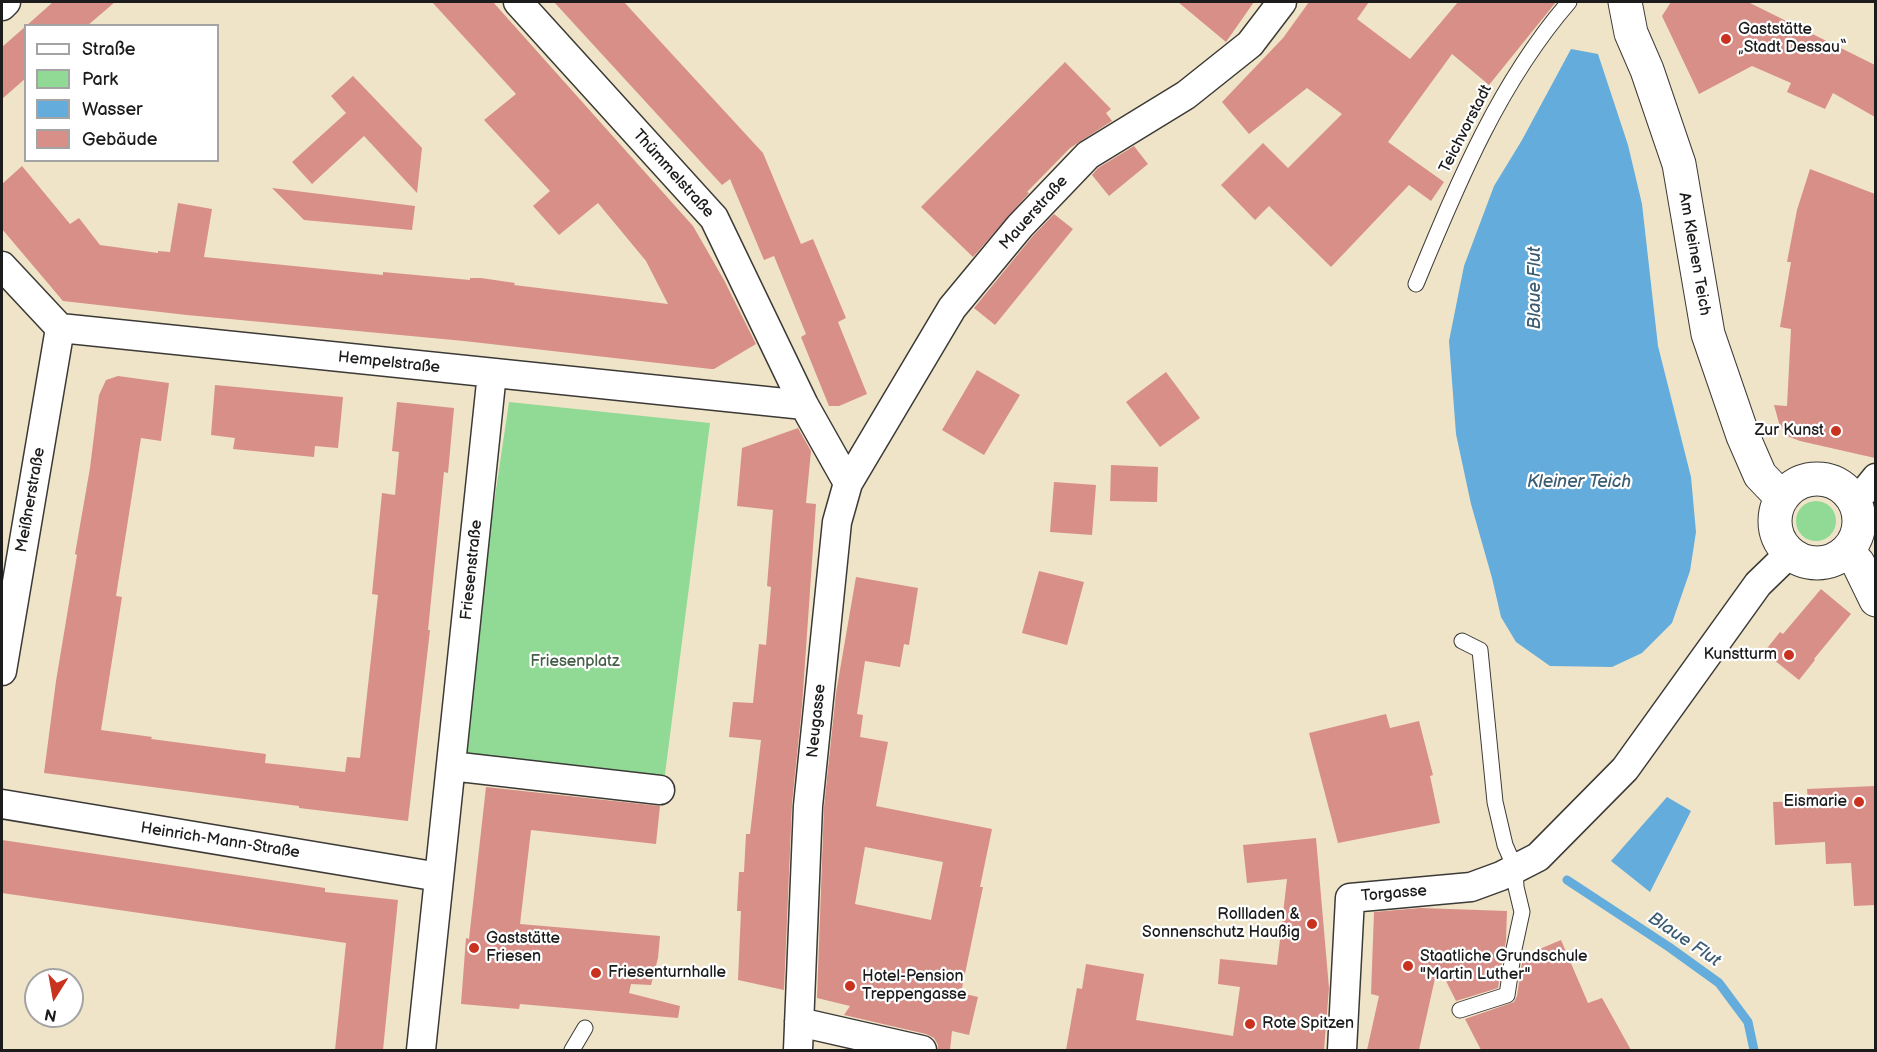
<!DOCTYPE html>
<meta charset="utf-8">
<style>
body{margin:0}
#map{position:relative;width:1877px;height:1052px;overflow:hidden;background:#efe4c7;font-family:"Balsamiq Sans",sans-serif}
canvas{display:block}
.frame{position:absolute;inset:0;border:3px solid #1c1c1c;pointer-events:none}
.legend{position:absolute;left:24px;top:24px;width:195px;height:138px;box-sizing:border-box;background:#fff;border:2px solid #a4a4a4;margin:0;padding:8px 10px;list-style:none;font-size:18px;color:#1c1c1c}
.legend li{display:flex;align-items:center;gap:12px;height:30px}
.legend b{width:30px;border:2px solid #a4a4a4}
.north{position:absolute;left:24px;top:968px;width:60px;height:60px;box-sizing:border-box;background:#fff;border:2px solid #a4a4a4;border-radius:50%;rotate:191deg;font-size:16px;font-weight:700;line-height:24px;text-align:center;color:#1c1c1c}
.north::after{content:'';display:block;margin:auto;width:21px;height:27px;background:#c8321e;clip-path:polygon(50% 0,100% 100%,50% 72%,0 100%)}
</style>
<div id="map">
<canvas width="1877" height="1052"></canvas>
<div class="frame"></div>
<ul class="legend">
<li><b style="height:8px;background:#fff"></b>Straße</li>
<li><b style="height:16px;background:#90da95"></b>Park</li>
<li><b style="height:16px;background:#63acdb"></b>Wasser</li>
<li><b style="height:16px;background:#d88f88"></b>Gebäude</li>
</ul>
<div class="north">N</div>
</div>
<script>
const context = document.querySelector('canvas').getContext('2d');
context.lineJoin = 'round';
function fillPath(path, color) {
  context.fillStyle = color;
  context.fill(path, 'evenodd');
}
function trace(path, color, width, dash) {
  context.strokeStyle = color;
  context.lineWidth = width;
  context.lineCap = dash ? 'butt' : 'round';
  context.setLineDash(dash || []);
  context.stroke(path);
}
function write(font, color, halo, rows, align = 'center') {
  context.font = font + ' "Balsamiq Sans",sans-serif';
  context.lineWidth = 4.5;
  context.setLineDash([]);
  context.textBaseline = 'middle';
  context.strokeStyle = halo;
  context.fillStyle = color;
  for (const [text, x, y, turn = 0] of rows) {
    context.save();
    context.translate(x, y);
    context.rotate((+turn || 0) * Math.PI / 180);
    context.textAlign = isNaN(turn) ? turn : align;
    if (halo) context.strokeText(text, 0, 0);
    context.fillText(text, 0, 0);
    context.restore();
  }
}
const green = new Path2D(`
 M509,402L710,423L664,782L456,760Z
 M1796 521a20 20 0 1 1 40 0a20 20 0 1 1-40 0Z`);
const water = new Path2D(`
 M1571,49L1598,54L1628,145L1642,204L1658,346L1691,477L1696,532L1690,571L1672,623L1642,653L1612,667L1550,666L1516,642L1501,617L1492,578L1471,504L1456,434L1449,341L1464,266L1494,186L1522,140Z
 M1667,797L1691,811L1650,892L1611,861Z`);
const stream = new Path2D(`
 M1567,880L1669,947L1719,983L1748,1022L1754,1050`);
const building = new Path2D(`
 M53,2H115L87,26H26Z
 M432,2H493L693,226L724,280L756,344L714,369H711L464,341L187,315L63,301L2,229V184L22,166L70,224L79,218L100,245L158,253V251L170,252L178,203L212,209L204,257L383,275V272L470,280V278H481L515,283L514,285L668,304L646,261L598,203L559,235L533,206L550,191L484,120L516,94Z
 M554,2H624L763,153L801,244L813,239L846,318L838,322L867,394L839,406H829L801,337L806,334L774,256L764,260L730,179L722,185Z
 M1178,2H1254L1226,42Z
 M1309,2H1369L1357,19L1410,59L1458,2H1556L1489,85L1452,54L1388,142L1444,182L1431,201L1409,185L1331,267L1269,206L1255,220L1221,185L1263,143L1288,168L1342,114L1307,88L1249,134L1222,102L1283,38Z
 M1671,2H1748L1875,65V117L1833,93L1825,109L1787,92L1791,83L1752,66L1699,94L1662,16Z
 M26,26V78L2,99V47Z
 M1065,62L1111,109L1106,113L1112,121L1070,148L1027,192L1029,193L973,257L921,207Z
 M353,76L422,148L417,193L364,136L312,184L292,162L346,113L331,96Z
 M1134,146L1148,164L1109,196L1092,175L1098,168Z
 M1810,169L1875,194V458L1800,441L1787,436L1779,423L1774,405L1787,406L1791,329L1780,327L1791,262H1787L1797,210Z
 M272,188L415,206L412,230L304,220Z
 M1054,214L1073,229L995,325L974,308L1032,237Z
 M977,370L1020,395L984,455L942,430Z
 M1166,372L1200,418L1160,447L1126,402Z
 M118,376L169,383L161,441L141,438L116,596L122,597L101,730L152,737L151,739L266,754L265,763L345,772L347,757L360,758L378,595L372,594L382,493L395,495L399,452L392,451L397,402L454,408L448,473L444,472L428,630H430L408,821L299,808V806L44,773L56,681L77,555L75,554L90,468L99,395L106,380Z
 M215,385L343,397L338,448L315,446L314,457L233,449L235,438L211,435Z
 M798,428L811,451L806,503L816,504L802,706L792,804L784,990L738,980L741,911H737L739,872H744L746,834H750L761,740L729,737L733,702L753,703L759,644L766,645L771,587L767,586L773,510L737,506L742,448Z
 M1111,465L1158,467L1157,502L1110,501Z
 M1054,482L1096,485L1092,535L1050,532Z
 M1039,571L1084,582L1067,645L1022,633Z
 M856,577L918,588L909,645L904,644L900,667L865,661L857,714L863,715L860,737L888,742L876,806L992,829L980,887H983L961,993L978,997L969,1035L952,1031L950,1050H938V1045L934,1038L926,1034L844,1015L850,1006L817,998L824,807L836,693ZM865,847L943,862L931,920L855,904Z
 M1821,589L1851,614L1814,659L1815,660L1799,680L1764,652L1780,632L1783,634Z
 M1386,714L1390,728L1419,721L1433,775L1430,776L1440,823L1338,843L1309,733Z
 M1875,786V905L1854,906L1851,863L1826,864L1825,842L1775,845L1773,802L1808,801L1807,789Z
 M486,787L660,806L656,844L531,830L520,924L660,936L658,958L651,985L631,984L629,993L680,1006L678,1018L520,1004L519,1009L461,1004L466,938L469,939Z
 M1316,838L1329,988L1324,1050H1066L1077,988L1082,989L1086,964L1144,974L1136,1020L1233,1036L1240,987L1218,984L1220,959L1277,965L1287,879L1247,883L1243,845Z
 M2,840L325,888V892L398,900L383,1050H335L346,943L2,893Z
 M1421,908L1507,911L1506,940L1498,988L1456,1001L1438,965L1419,1050H1367L1379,996L1371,994L1374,912Z
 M1561,940L1588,1003L1602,998L1631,1050H1481L1465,1019L1514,1002L1517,996L1523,956Z`);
const service = new Path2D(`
 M1416,284C1457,185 1498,84 1569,2
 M1460,1010L1507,995L1514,949L1522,912L1516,887L1515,868L1505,845L1495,802L1480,650L1462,641
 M572,1050L585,1028`);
const minor = new Path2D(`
 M518,2L714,218L804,405L848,483L837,522L808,806L798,1050
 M2,6L6,2
 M2,266L60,328L804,405
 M848,483L952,308L1020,226L1088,155L1186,95L1250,44L1282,2
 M1853,498L1867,489L1876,478
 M2,671L60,328
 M451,766L660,790
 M2,804L439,877
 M799,1022L922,1050
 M421,1050L492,373
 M1342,1050L1350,898L1471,887L1501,876L1538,857L1625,769L1758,584L1790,553`);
const tertiary = new Path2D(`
 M1625,2L1631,33L1647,70L1679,164L1708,334L1743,436L1760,475L1782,498
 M1775 521a42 42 0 1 1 84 0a42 42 0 1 1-84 0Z
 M1848,552L1858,563L1876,600`);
const markers = [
 [1726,39,6,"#c8321e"],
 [1836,431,6,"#c8321e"],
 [1789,655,6,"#c8321e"],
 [1859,802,6,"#c8321e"],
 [1312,924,6,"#c8321e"],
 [474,948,6,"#c8321e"],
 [1408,966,6,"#c8321e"],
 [596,973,6,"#c8321e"],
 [850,986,6,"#c8321e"],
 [1250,1024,6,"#c8321e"]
];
const poiNames = [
 ["Gaststätte",1738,30],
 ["„Stadt Dessau“",1738,48],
 ["Zur Kunst",1824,431,"right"],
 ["Kunstturm",1777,655,"right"],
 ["Eismarie",1847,802,"right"],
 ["Rollladen &",1300,915,"right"],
 ["Sonnenschutz Haußig",1300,933,"right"],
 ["Gaststätte",486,939],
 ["Friesen",486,957],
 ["Staatliche Grundschule",1420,957],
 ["\"Martin Luther\"",1420,975],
 ["Friesenturnhalle",608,973],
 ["Hotel-Pension",862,977],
 ["Treppengasse",862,995],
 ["Rote Spitzen",1262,1024]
];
const streetNames = [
 ["Teichvorstadt",1466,129,-63],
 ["Thümmelstraße",673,174,48],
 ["Mauerstraße",1034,213,-48],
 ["Am Kleinen Teich",1694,254,80],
 ["Hempelstraße",389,363,6],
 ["Meißnerstraße",31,500,-80],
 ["Friesenstraße",472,570,-84],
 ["Neugasse",817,721,-84],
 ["Heinrich-Mann-Straße",220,841,9],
 ["Torgasse",1394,894,-5]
];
const parkNames = [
 ["Friesenplatz",575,662]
];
const waterNames = [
 ["Blaue Flut",1535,288,-90],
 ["Kleiner Teich",1579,482],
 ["Blaue Flut",1684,940,34]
];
fillPath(green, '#90da95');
fillPath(water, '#63acdb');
trace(stream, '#63acdb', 9);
fillPath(building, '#d88f88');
trace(service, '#3c3a36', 17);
trace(minor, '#3c3a36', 31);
trace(tertiary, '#3c3a36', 35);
trace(service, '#fff', 15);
trace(minor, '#fff', 28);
trace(tertiary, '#fff', 33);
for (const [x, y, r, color] of markers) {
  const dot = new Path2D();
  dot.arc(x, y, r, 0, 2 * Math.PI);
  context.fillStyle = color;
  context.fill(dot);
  trace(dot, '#fff', 2);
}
write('16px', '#1c1c1c', '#fff', poiNames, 'left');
write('16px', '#1c1c1c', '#fff', streetNames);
write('16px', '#455e46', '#fff', parkNames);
write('italic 18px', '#3c5d72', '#fff', waterNames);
</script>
